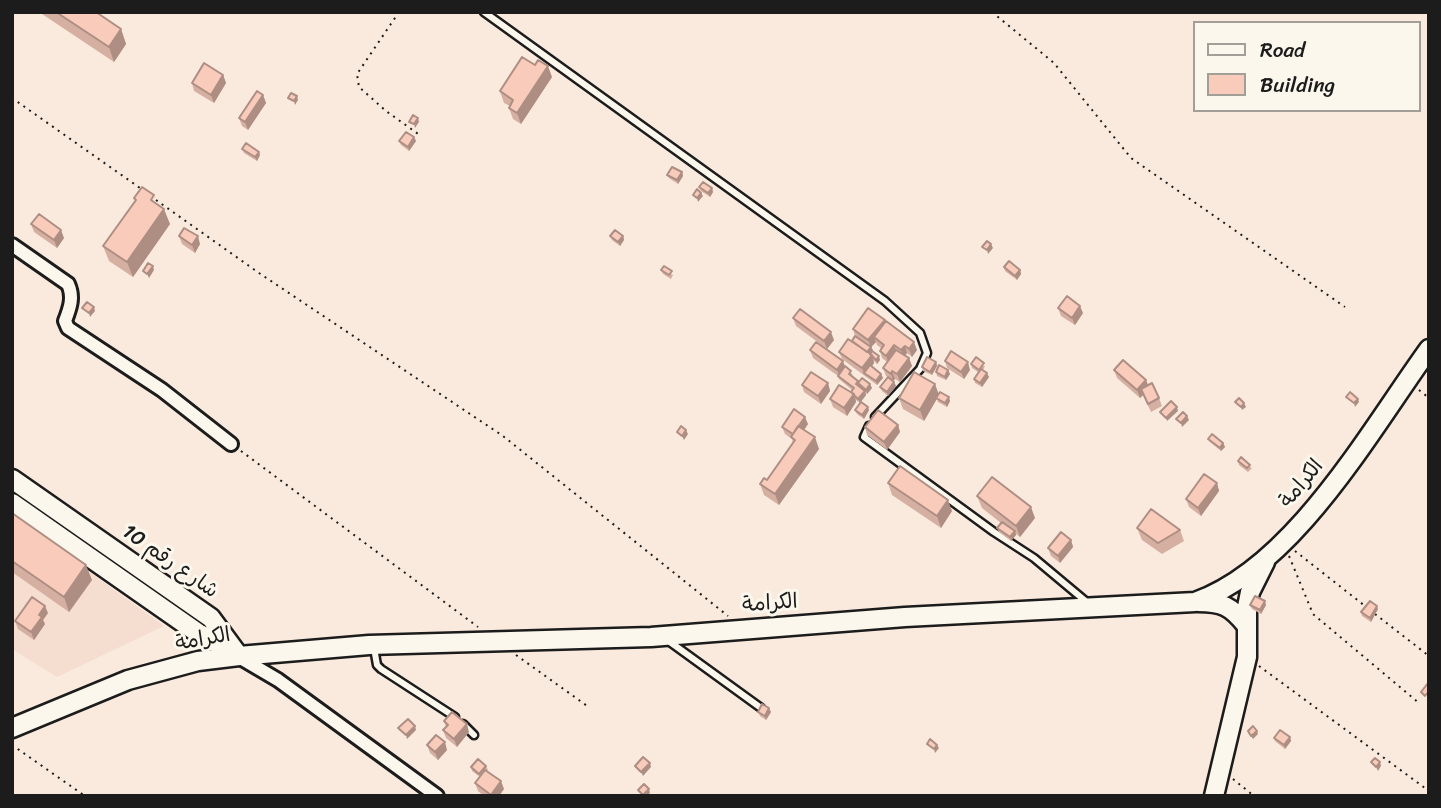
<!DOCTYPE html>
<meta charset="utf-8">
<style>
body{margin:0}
#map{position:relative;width:1441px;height:808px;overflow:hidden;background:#faeadd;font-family:Sriracha,sans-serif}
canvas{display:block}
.frame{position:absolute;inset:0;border:14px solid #1c1c1c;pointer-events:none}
.legend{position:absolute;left:1193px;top:21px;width:228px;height:91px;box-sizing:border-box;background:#fbf7ec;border:2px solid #a29f99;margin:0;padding:9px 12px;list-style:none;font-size:21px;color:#1c1c1c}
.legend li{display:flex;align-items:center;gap:14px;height:35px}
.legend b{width:35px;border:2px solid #a29f99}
</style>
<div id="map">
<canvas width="1441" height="808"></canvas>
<div class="frame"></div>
<ul class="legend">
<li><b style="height:9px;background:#fbf7ec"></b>Road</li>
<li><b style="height:19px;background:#f8cbbb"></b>Building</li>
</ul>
</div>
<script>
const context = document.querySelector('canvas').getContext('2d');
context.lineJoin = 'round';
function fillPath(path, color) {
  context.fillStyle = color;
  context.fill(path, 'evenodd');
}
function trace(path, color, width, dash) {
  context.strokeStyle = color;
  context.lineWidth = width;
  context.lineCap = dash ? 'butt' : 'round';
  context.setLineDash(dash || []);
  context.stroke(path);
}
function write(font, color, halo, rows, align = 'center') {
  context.font = font + ' Sriracha,"Playpen Sans Arabic",sans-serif';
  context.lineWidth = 6;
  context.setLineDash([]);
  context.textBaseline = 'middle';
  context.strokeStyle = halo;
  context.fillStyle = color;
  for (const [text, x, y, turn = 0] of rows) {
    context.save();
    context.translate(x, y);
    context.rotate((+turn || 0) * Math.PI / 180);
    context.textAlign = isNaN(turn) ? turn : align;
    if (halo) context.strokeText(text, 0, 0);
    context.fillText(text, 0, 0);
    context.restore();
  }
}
const built = new Path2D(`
 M12,516L164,626L57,677L12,649Z`);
const path = new Path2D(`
 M399,12L357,74L359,87L386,111L421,136
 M992,12L1054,63L1131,158L1345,307
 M12,98L140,188
 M156,200L259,273L503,436L728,616
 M1419,390L1429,398
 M241,451L478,627
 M1295,551L1365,606
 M1289,556L1313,614L1419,703
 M1375,614L1429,656
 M516,655L590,708
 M1259,666L1429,791
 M12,745L85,796
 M1233,779L1254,796`);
const lane = new Path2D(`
 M484,12L885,301L920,333L927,353L920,369L875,417
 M869,426L864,437L994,532L1034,558L1089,604
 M670,642L761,708
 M374,648L377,665L381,669L455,717
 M463,724L474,735`);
const street = new Path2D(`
 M12,245L68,284C74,297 70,308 65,321L68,328L162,390L231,444
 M239,657L278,680L437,796`);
const secondary = new Path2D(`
 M12,479L211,618L239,656
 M12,503L198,633L231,650
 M1198,602C1222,602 1231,606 1246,625
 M12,728L128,680L198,661L239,656L369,645L651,637L905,617L1195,602C1294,567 1369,432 1429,349
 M1214,796L1247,657V607L1250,592L1265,562`);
const wall = new Path2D(`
 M39,12H96L121,29L126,44L114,62Z
 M223,75L226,83L214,103L194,91L192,83Z
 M552,77L521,124L513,119L509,108L510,106L504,103L500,91Z
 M263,95L266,103L248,130L242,126L239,118Z
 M414,137L416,141L409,151L401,145L399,141Z
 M242,149L260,155L257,161L244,153Z
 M682,172L683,176L678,184L669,178L667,175Z
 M699,187L712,188L713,192L710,197L701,191Z
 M134,198L170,224L133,277L109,261L103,246L135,201Z
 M31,224L64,238L57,248L34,232Z
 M179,236L200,244L195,253L182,244Z
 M610,236H623L624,240L620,246L612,240Z
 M1004,267L1020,270L1021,274L1017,280L1005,271Z
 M661,270L673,275L671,279L663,274Z
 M1058,308L1083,313L1075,325L1061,316Z
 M793,318L834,340L827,349L796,326Z
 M885,320V322L917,350L912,357L907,353L905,356L909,358L912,366L900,382L895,379L893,381L896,386L888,396L882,391L880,387L888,377L886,376L883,368L887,362L882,358L880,351L881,348L877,345L876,342L871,347L872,351L880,360L877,364L874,361V363L872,367L881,374L883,378L877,385L842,359L839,352L852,341L855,336L853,329Z
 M810,350L845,367L853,375L852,376L858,382L872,388L867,394L865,392L866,395L860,403L856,400V402L847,416L833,407L830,399L851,392L852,390L839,379L838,376L813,358Z
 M945,361L970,370L964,379L947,368Z
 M936,362L937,366L932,375L923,371L922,367Z
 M971,364L985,366L983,370L989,377L982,387L975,383L974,379L978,372L972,368Z
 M948,370L950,374L946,380L937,376L936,372Z
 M1114,370L1146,380L1148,385L1159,398L1162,406L1151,412L1143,395L1140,398L1117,378Z
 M828,383L830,391L821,404L804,392L802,385Z
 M939,394L950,401L947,407L938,402L937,399L924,421L903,409L899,398Z
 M855,410H869L864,419L857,414Z
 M808,424L804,430L819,449L779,505L764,495L760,484L767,480L793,443L792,439L785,434L782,427Z
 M898,425L900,432L887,450L867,435L865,427Z
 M1208,439L1223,443L1225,447L1221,451L1210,442Z
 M1238,461L1252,468L1248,472L1239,465Z
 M888,483L952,511L941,528L892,495Z
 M1217,483L1219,491L1201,516L1189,507L1186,499Z
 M977,496L1035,518L1020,537L1016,534V535L1011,541L999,532L997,528L1001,523L982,508Z
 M12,513L92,580L69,612L12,572Z
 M1137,528L1180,530L1184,541L1162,554L1142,540Z
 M1071,540L1073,547L1060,563L1051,556L1048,548Z
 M1250,605H1266L1261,614L1252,609Z
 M1378,609L1371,622L1362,616L1361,612Z
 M48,613L43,620L45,624L34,640L18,629L15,621Z
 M758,712H771L766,720L760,716Z
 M444,721L469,732L457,747L446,738L443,730L446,727Z
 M1290,737L1291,741L1285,749L1275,741L1274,738Z
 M427,745L447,750L438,760L430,753Z
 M486,766L488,770L487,771L504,789L499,796H484L478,791L475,783L480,777L472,771L471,767Z`);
const shadedWall = new Path2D(`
 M121,29L126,44L114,62L109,47Z
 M548,66L552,77L521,124L517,113Z
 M223,75L226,83L214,103L211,95Z
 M263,95L266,103L248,130L245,122Z
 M297,96L298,100L295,105L294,101Z
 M418,118L419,122L415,128L414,124Z
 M414,137L416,141L409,151L408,147Z
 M259,152L260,155L257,161L255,157Z
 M682,172L683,176L678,184L677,180Z
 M712,188L713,192L710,197L708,193Z
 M701,193L703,196L698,202L697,198Z
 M164,209L170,224L133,277L127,262Z
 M61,230L64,238L57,248L54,240Z
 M198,236L200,244L195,253L192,245Z
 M623,236L624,240L620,246L618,242Z
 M991,244L993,248L988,254L987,250Z
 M153,266L154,270L149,278L147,274Z
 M1020,270L1021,274L1017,280L1015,276Z
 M1080,306L1083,313L1075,325L1072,318Z
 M94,307L95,311L90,317L89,313Z
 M885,320L887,328L874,337L876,342L871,347L873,350L869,356L867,352L871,347L868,340Z
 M831,332L834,340L827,349L824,341Z
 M914,342L917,350L912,357L909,349Z
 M894,345L897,353L889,364L886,356Z
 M905,346L907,353L904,358L901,350Z
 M872,355L874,363L866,374L864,373L865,376L862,368Z
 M879,356L880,360L877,364L876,360Z
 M909,358L912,366L900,382L897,374Z
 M843,361L846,369L840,378L837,370Z
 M936,362L937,366L932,375L930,372Z
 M968,362L970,370L964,379L961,372Z
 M948,370L950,374L946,380L945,377Z
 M892,371L895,379L893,381L891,374Z
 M987,373L989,377L982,387L980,383Z
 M881,374L883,378L877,385L876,381Z
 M1146,380L1149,388L1141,389L1143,395L1140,398L1137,390Z
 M894,382L896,386L888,396L887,392Z
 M828,383L830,391L821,404L818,396Z
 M870,384L872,388L867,394L866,390Z
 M935,384L939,395L924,421L920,410Z
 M865,391L866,395L860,403L858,399Z
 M854,394L856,402L847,416L844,408Z
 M949,397L950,401L947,407L945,403Z
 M1358,399L1359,402L1355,407L1354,403Z
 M1244,403L1246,407L1242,410L1241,407Z
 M868,407L869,410L864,419L862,415Z
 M1177,407L1178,411L1167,421L1166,418Z
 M1187,416L1189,420L1182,427L1181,423Z
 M805,417L808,424L796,442L793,434Z
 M898,425L900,432L887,450L884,442Z
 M686,430L688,434L684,440L682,436Z
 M815,437L819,449L779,505L775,494Z
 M1223,443L1225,447L1221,451L1220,448Z
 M1217,483L1219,491L1201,516L1198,508Z
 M948,500L952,511L941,528L937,516Z
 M1031,507L1035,518L1020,537L1016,526Z
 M1015,531L1016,535L1011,541L1010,537Z
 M1071,540L1073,547L1060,563L1058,556Z
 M86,565L92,580L69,612L64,597Z
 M1265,601L1266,605L1261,614L1260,610Z
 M45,606L48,613L43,620L45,624L34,640L31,632L39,615Z
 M1377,606L1378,609L1371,622L1370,618Z
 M769,708L771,712L766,720L765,716Z
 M467,724L469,732L457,747L454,739Z
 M415,726L416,730L407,739L406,735Z
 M1257,731L1258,734L1253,739L1251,736Z
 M1290,737L1291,741L1285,749L1284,745Z
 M445,742L447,750L438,760L435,752Z
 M937,745L939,748L935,753L934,749Z
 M1380,762L1381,766L1378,771L1376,767Z
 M650,763L651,767L643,776L641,772Z
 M501,781L504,789L499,796H491Z
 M649,789L650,793L647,796H643V795Z`);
const building = new Path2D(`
 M56,12H96L121,29L109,47Z
 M522,57L535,65L538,60L548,66L517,113L509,108L513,100L500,91Z
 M204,63L223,75L211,95L192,83Z
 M257,91L263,95L245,122L239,118Z
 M291,93L297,96L294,101L288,98Z
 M413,115L418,118L414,124L409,122Z
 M406,132L414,137L408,147L399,141Z
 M246,143L259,152L255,157L242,149Z
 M672,167L682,172L677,180L667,175Z
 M703,182L712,188L708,193L699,187Z
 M142,187L154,195L151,200L164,209L127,262L103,246L136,200L134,198Z
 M697,189L701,193L697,198L693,195Z
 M39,214L61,230L54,240L31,224Z
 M184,228L198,236L192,245L179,236Z
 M615,230L623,236L618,242L610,236Z
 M987,241L991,244L987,250L982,247Z
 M1009,261L1020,270L1015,276L1004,267Z
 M148,263L153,266L147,274L143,271Z
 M664,266L672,271L669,275L661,270Z
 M1067,296L1080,306L1072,318L1058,308Z
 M87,302L94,307L89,313L82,308Z
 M868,308L885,320L868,340L853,329Z
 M800,309L831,332L824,341L793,318Z
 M886,321L914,342L909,349L905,346L901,350L894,345L886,356L880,351L884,345L874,337Z
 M855,336L871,347L867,352L852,341Z
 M848,339L872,355L862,368L839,352Z
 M816,342L843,361L837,370L810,350Z
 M896,350L909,358L897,374L892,371L891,374L883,368Z
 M872,351L879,356L876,360L870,354Z
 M951,351L968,362L961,372L945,361Z
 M927,357L936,362L930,372L922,367Z
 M976,357L984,363L979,370L971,364Z
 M1123,360L1146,380L1137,390L1114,370Z
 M870,365L881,374L876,381L864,373Z
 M939,365L948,370L945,377L936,372Z
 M845,366L851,371L849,374L858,381L856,384L865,391L858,399L851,392L854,388L838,376Z
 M981,369L987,373L980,383L974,379Z
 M811,372L828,383L818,396L802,385Z
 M914,372L935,384L920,410L899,398Z
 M888,377L894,382L887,392L880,387Z
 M862,378L870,384L866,390L858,383Z
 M1152,383L1159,398L1148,404L1141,389Z
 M839,385L854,394L844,408L830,399Z
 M940,392L949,397L945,403L936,398Z
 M1350,392L1358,399L1354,403L1346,397Z
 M1239,398L1244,403L1241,407L1235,402Z
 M1171,401L1177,407L1166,418L1160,412Z
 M861,402L868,407L862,415L855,410Z
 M794,409L805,417L793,434L782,427Z
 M878,410L898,425L884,442L865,427Z
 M1183,412L1187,416L1181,423L1176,419Z
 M681,426L686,430L682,436L677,432Z
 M798,426L815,437L775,494L760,484L764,478L767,480L795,440L791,437Z
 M1212,434L1223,443L1220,448L1208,439Z
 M1241,457L1250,465L1247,468L1238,461Z
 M900,466L948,500L937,516L888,483Z
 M1204,474L1217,483L1198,508L1186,499Z
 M992,477L1031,507L1016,526L977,496Z
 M1151,509L1180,530L1158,543L1137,528Z
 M12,513L86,565L64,597L12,561Z
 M1002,522L1015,531L1010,537L997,528Z
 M1061,532L1071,540L1058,556L1048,548Z
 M1255,596L1265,601L1260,610L1250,605Z
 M32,597L45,606L39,615L42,617L31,632L15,621Z
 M1370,601L1377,606L1370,618L1361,612Z
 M1428,683L1429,691L1425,696L1421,692Z
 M762,704L769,708L765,716L758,712Z
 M452,712L467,724L454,739L443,730L448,725L444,721Z
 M408,719L415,726L406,735L398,728Z
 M1253,726L1257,731L1251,736L1248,731Z
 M1280,730L1290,737L1284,745L1274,738Z
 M436,735L445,742L435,752L427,745Z
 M930,739L937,745L934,749L927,744Z
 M643,757L650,763L641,772L635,766Z
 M1375,758L1380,762L1376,767L1371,762Z
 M478,759L486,766L479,774L471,767Z
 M485,770L501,781L491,795L475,783Z
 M644,784L649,789L643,795L638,790Z`);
const streetNames = [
 ["الكرامة",1302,484,-50],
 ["شارع رقم 10",170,562,35],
 ["الكرامة",770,604,-4],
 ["الكرامة",203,640,-10]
];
fillPath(built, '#f5ddcf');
trace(lane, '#1c1c1c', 11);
trace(street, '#1c1c1c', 18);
trace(secondary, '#1c1c1c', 23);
trace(path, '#1c1c1c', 2, [2, 5]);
trace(lane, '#fbf7ec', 6);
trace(street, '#fbf7ec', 12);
trace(secondary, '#fbf7ec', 18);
fillPath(wall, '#d5afa1');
fillPath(shadedWall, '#ae8e83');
fillPath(building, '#f8cbbb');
trace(building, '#ae8e83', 2);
write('21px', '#1c1c1c', '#fbf7ec', streetNames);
</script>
